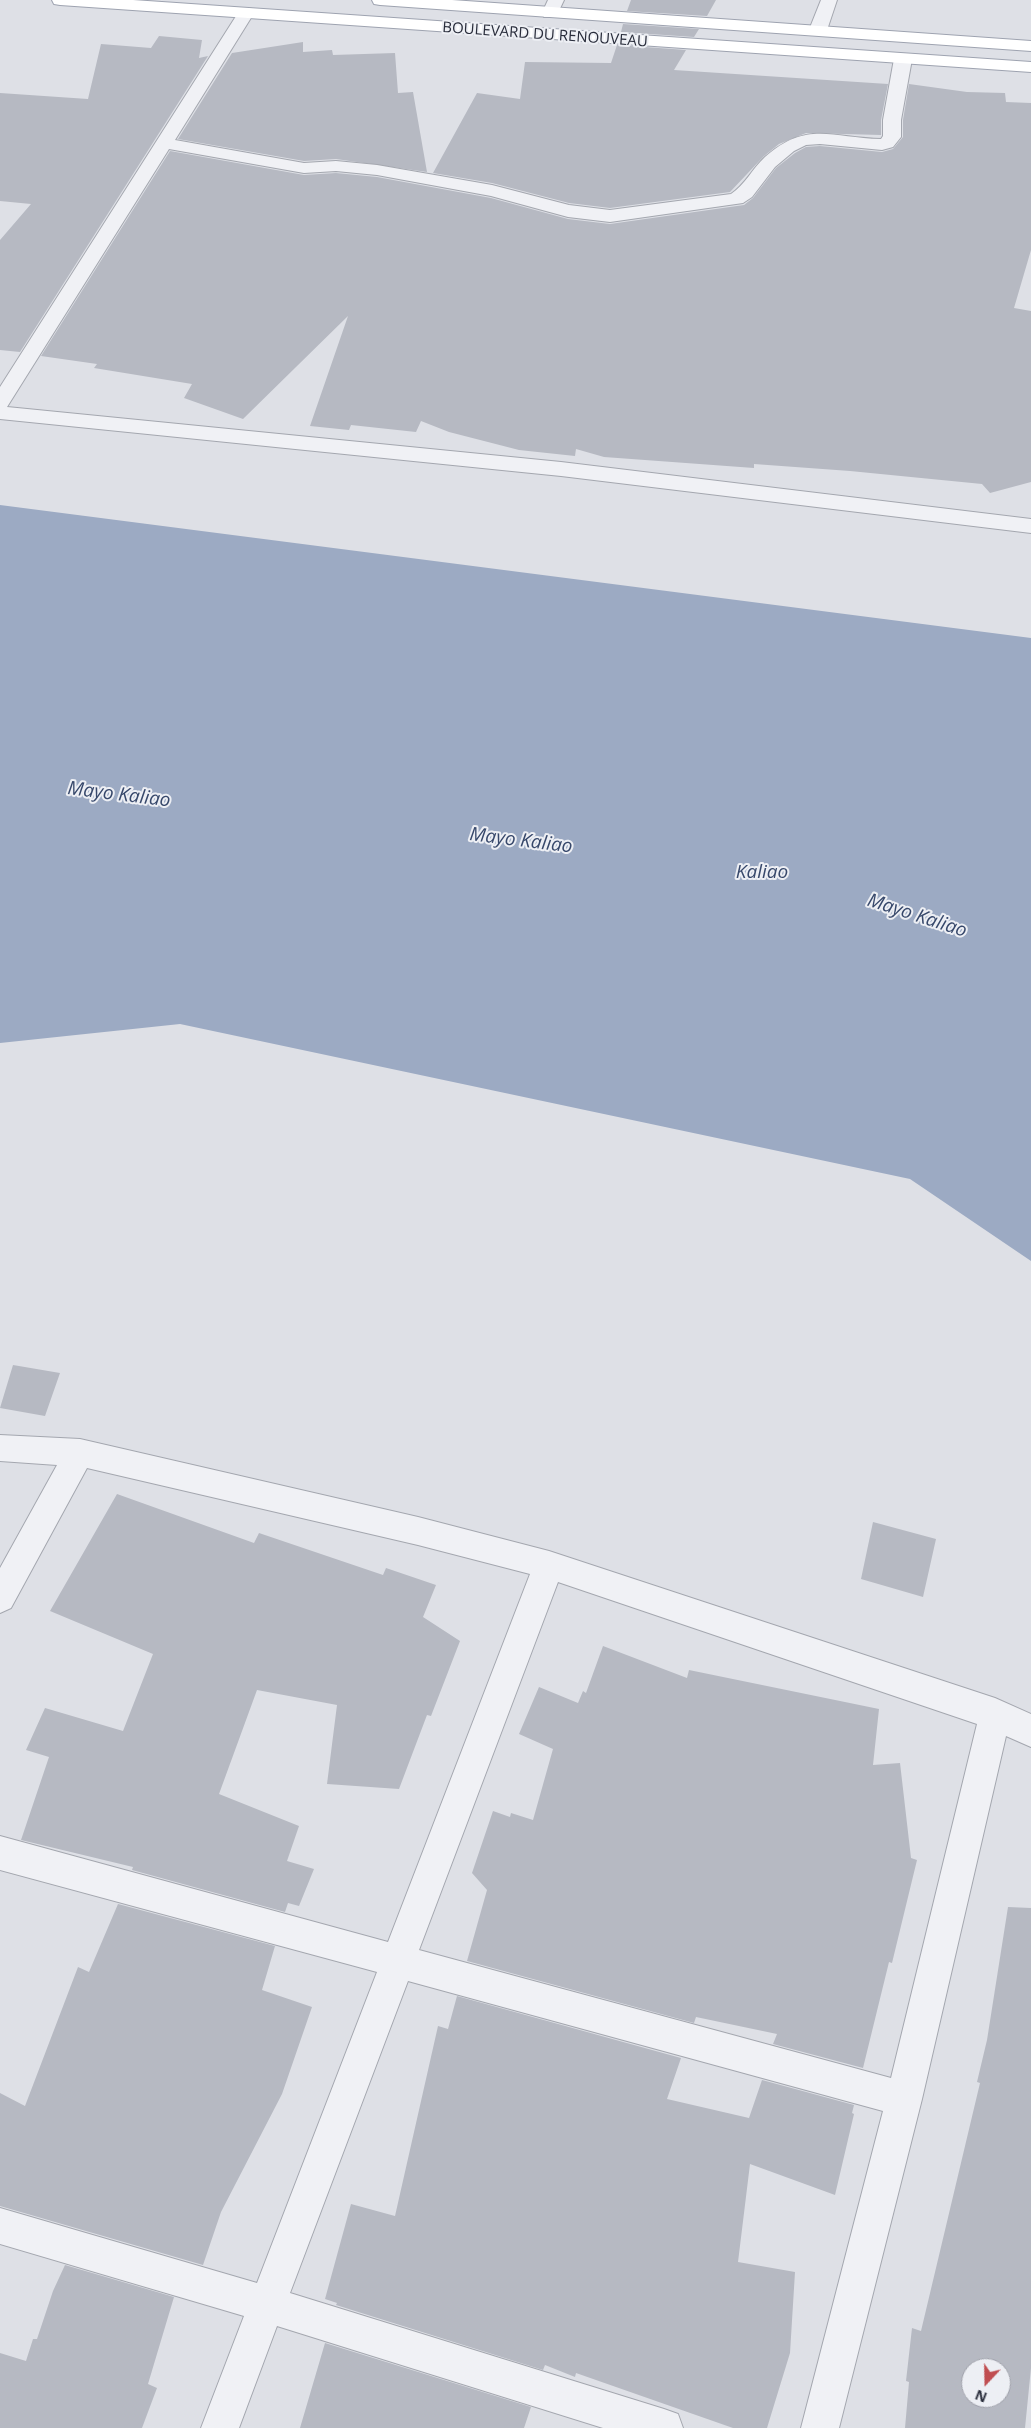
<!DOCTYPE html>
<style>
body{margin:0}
#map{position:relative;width:1031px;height:2428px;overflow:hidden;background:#dee0e6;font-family:"Open Sans",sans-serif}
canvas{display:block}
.north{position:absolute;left:961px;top:2358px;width:50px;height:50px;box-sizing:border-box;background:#edeff4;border:1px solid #9fa1aa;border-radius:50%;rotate:201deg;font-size:14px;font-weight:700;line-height:20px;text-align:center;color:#292d3b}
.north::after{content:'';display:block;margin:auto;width:18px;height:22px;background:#c04e51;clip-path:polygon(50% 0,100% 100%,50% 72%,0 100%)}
</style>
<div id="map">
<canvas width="1031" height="2428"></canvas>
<div class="north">N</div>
</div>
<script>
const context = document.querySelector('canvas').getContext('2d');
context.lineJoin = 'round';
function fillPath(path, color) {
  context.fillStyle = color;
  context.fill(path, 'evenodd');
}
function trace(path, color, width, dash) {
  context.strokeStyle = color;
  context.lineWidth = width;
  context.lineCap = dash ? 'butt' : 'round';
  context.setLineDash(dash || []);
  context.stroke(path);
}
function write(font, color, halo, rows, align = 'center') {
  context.font = font + ' "Open Sans",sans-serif';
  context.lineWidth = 4;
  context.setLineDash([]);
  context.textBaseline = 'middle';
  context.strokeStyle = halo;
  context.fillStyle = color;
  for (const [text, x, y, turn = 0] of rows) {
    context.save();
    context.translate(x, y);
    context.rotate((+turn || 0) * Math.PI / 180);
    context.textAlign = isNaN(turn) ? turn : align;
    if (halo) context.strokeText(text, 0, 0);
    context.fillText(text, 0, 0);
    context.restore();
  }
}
const water = new Path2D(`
 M0,505L1031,638V1261L910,1179L180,1024L0,1043Z`);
const building = new Path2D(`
 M631,0H716L707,16L627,11Z
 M623,24L699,29L694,37L621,32Z
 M159,36L202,40L199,58L208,56L20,352L0,350V240L31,204L0,201V93L88,99L101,44L151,48Z
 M303,42V52L332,50L333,55L395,53L398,93L413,92L427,172L336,159L304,161L178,139L232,53Z
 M617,45L686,50L674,70L888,84L881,120V135L806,133L779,144L764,156L730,192L610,208L569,203L492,183L433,173L477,93L520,99L525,62L611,63Z
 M909,84L967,92L1005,93L1006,102L1031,103V250L1014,308L1031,311V482L990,493L982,484L850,471L754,464V468L604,457L576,449L575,456L519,450L449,432L421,421L416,432L351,425L349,430L310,426L348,316L243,419L184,398L192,384L94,368L97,364L41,356L170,151L304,175L336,173L377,177L491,198L568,219L610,224L744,205L753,198L776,168L795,153L806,147L820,146L882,152L893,149L903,137V120Z
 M13,1365L60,1373L45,1416L0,1408Z
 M117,1494L254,1543L259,1533L383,1575L386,1568L436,1585L423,1617L460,1641L431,1716L427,1715L399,1789L327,1784L337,1705L257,1690L219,1794L299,1826L287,1861L314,1869L299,1906L288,1903L285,1912L132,1870L133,1867L21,1840L49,1757L26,1750L45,1708L123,1731L153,1654L50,1611Z
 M873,1522L936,1539L923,1597L861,1579Z
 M603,1646L687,1678L689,1670L879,1709L873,1765L900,1763L911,1858L917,1860L892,1963L889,1962L863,2068L773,2044L777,2034L696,2017L694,2023L467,1961L487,1890L472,1873L493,1811L510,1817L511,1813L533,1820L553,1749L519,1734L539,1687L578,1703L583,1691L586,1693Z
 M118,1904L275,1946L262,1990L312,2007L282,2094L221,2212L203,2265L0,2206V2093L25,2106L78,1967L89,1972Z
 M1008,1907L1031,1908V2368L1025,2428H905L909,2382L906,2381L912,2328L921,2331L980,2083L977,2082L987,2040ZM971,2368H1001V2398H971Z
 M457,1996L681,2058L667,2099L749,2118L762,2080L854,2105L852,2113L854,2114L835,2195L750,2164L738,2262L795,2272L790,2353L767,2428H733L576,2373L575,2377L545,2365L543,2370L336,2305L337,2303L325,2299L351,2204L395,2216L438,2026L448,2029Z
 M65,2265L174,2297L148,2384L157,2388L142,2428H0V2353L26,2361L33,2339H37L53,2291Z
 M325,2343L531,2407L524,2428H300Z`);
const minor = new Path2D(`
 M548,0H564L556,17H544L542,13Z
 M821,0H837L827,30L824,34H812L809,30Z
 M246,8L252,9L254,13L175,140L304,163L336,161L377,165L492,185L569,205L610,210L731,194C745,185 752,169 765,157C807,120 831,138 881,139L883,136V120L894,59L897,55H909L912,59L901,120V137L893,147L882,150L820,144L806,145L794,151L775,167L752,197L743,203L610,222L568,217L491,196L377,175L336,171L304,173L169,149L7,407L561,462L1031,519V533L561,476L0,419V387L238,13L240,9Z
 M0,1435L80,1439L418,1517L549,1551L995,1698L1031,1714V1747L1006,1736L922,2099L839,2428H801L883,2111L408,1981L290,2293L664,2409L678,2414L683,2428H603L277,2326L239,2428H201L244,2316L0,2244V2208L257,2283L377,1972L0,1870V1836L388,1942L530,1574L418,1545L87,1468L11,1608L0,1613V1568L57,1465L0,1461ZM558,1582L977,1724L891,2078L419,1950Z`);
const primary = new Path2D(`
 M52,0H133L1031,62V72L60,5L54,4Z
 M372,0H452L1031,41V51L380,5L374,4Z`);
const farStreetnames = [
 ["BOULEVARD DU RENOUVEAU",545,35,4]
];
const waterNames = [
 ["Mayo Kaliao",119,795,7],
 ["Mayo Kaliao",521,841,7],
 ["Kaliao",762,873],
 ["Mayo Kaliao",917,916,18]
];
fillPath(water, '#9caac3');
fillPath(building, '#b6b9c2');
trace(minor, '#a4a7af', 2);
trace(primary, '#9ea3b0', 2);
fillPath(minor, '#f0f1f5');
fillPath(primary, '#fff');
write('15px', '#292d3b', '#edeff4', farStreetnames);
write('italic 19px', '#37486b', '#edeff4', waterNames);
</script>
